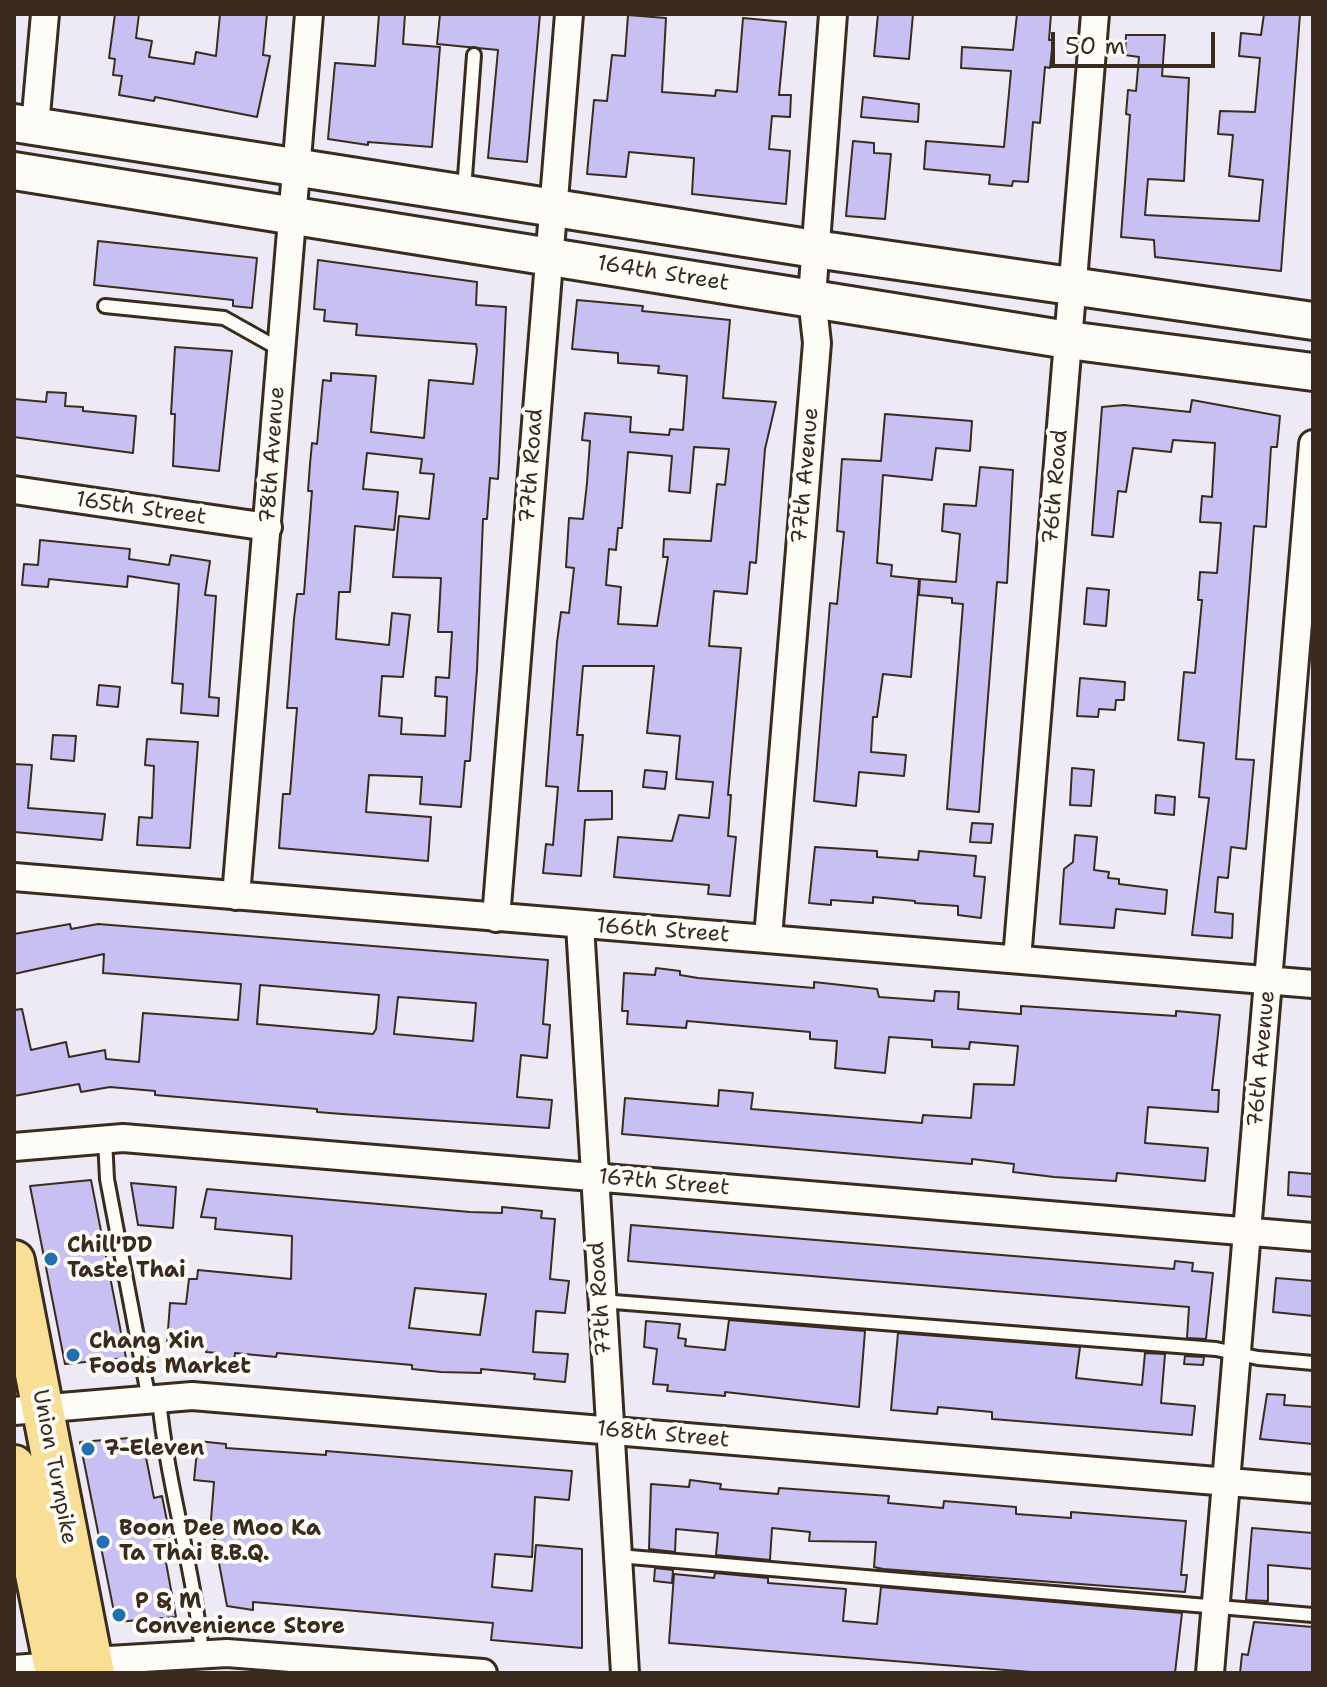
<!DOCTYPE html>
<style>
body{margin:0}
#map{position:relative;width:1327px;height:1687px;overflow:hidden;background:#edeaf6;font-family:"Shantell Sans",sans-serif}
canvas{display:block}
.frame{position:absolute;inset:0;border:16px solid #3b2a1e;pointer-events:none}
.scale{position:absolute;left:1051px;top:32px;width:164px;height:36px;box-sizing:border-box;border:4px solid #3b2a1e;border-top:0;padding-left:10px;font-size:24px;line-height:28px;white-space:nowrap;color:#3b2a1e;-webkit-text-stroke:6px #fdfcf7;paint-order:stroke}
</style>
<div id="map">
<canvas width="1327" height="1687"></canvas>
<div class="frame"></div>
<div class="scale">50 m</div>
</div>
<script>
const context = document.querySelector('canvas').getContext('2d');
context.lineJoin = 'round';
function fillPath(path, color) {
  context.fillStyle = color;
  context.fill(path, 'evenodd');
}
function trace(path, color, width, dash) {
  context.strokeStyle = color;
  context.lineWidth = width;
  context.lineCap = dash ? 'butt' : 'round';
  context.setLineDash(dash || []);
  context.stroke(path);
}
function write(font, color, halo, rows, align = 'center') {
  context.font = font + ' "Shantell Sans",sans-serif';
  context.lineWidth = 8;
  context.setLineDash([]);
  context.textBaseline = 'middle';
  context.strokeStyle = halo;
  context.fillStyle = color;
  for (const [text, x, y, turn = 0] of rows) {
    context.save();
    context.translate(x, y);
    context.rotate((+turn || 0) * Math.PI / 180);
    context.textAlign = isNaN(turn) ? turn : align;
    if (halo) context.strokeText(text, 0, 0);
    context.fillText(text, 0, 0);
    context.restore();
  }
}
const building = new Path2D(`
 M115,14H139L136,38L152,41L149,57L194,64L196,52L216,56L220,14H267L263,55L270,56L257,117L155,97L154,101L119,95L122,76L113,75L115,59L109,58Z
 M379,14H405L403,44L440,47L432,147L368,142V145L328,139L335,63L375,66Z
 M440,14H540L527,162L488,158L498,50L437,44Z
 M878,14H913L909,59L874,56Z
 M1017,14H1051L1049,40H1053L1050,68L1045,67L1040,123L1033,122L1028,182L1013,181L1012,186L989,184L990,175L924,169L926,141L1004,147L1011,71L961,68L962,47L1013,50Z
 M1264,14H1300L1281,271L1155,257L1154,240L1121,237L1130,115L1126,114L1128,90L1136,91L1139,57L1125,55L1126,35H1165L1162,76L1189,78L1184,181L1148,179L1145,215L1259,221L1263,180L1229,176L1233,135L1218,134L1220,111L1255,112L1260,58L1239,56L1241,33L1261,35Z
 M628,15L666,18L662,92L715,96L716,90L737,92L743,18L786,22L779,95H791L790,117L772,116L769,149L790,151L786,204L692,194L694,158L629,152L626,177L587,174L594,100L607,101L612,55L625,56Z
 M863,97L919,104L918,122L861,117Z
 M853,141L874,143V153L891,154L885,219L846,216Z
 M98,241L257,258L252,308L233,306V300L94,285Z
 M318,260L477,282L476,305L506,307L499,463L498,479L490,478L487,519H483L477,670L470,761H465L461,807L420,804L422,777L369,775L366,812L431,817L428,861L279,848L283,794H290L297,708H287L294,619L297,594H304L312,491H308L310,464L312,443L317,444L323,380L331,381V373L376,376L371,432L424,438L429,380L473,384L477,350L476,344L356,335L357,324L324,321L325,310L314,309ZM367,453L422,459L420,473L434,474L429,519L399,516L393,577L441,578L438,632H452L449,678L436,677L435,696L447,697L445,736L401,734L402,718L379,716L382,676L403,677L410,615L392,613L389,645L336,639L339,592H350L355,526L394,530L398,492L363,489Z
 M577,300L643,306L642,311L730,320L723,398L776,402L765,449L756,563L750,562L747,594L714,591L709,646L741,648L728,795H731L728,836L736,837L730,896L708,894L709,885L614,877L618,837L672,841L679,815L709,818L713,782L676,779L680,736L647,733L654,666H583L577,735H583L578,791H612V819L585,820L581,876L543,873L546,844L553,845L558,787L546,786L557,642L561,612L569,613L574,568L566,567L569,518L583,519L587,483L590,441L582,440L585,413L631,417L630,432L669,435L670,429L683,430L687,376L658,373L659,366L618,363V353L572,349ZM694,447L729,449L725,485L717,484L711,541L664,539L663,557H668L657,626L618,624L621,587L606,585L609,549L616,550L618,528H622L628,452L672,456L669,491L690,493Z
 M175,347L232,351L219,471L173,466L175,414H171Z
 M47,392L66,393L65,406L83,407V411L136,416L133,453L14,437V399L46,402Z
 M1192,400L1280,416L1277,447H1271L1266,527L1254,526L1236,759L1254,760L1246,849L1231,847L1228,878L1218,877L1215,912L1233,914L1232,938L1192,935L1209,798L1199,797L1204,743L1178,740L1184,672L1195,673L1202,600H1198L1200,572L1217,573L1221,523L1200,522L1202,496L1212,497L1215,443L1173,440L1171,452L1133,448L1126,492L1118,491L1113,537L1092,535L1102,407L1124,405L1190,412Z
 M885,414L972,421L970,451L936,448L932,480L883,475L877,563L892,565L891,576L919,579L911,677L883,674L877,717H873L871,752L906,755L904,776L859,772L856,806L814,801L830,603L837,604L844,532L837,531L842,459L881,461Z
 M980,467L1013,470L1007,583L997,582L979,812L947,809L963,604L952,603V598L919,595L920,579L956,582L960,534L942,531L944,504L976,506Z
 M40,540L130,549L129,559L169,565L171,555L210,561L205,595L216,596L209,697L219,698L218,716L181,713L183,684L172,683L179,584L128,576L127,587L49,579L48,587L22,585L24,564L38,565Z
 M1087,588L1109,590L1106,626L1084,624Z
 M1080,678L1125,682L1124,700H1116L1115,710L1099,709L1098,717L1077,716Z
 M99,685L120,687L118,707L97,705Z
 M53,735L76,736L74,761L51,759Z
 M147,739L198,742L190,848L137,845L139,817L152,818L154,766L145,765Z
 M14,764L32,765L28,808L105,814L102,840L14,832Z
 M1072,768L1094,770L1091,806L1070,805Z
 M645,770L667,772L665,789L643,787Z
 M1156,795L1175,797L1174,815L1155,813Z
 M972,823L993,824L991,843L970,842Z
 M1075,835L1097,837L1094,870L1109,872L1108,878L1119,879V884L1167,890L1165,914L1116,909L1114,928L1060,924L1064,869L1073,862Z
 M815,847L877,851V857L918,860L919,851L976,856L974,876L985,877L981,918L958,915V906L915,903V901L873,897V903L831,900V905L809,903Z
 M70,924L71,929L98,924L548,960L543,1024L550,1025L547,1058L521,1055L517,1097L552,1100L549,1128L342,1114L317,1112V1109L155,1095V1091L110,1087L81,1092L79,1084L14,1096V1010L22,1009L31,1050L66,1042L69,1057L105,1050L106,1059L139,1062L143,1013L238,1020L241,984L103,973L104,954L14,974V934ZM260,985L379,995L376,1029L373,1034L257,1024ZM398,997L476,1003L473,1041L394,1034Z
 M656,968L680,971V975L698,978L814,988V982L877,989L879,997L934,1001L935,991L959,992L958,1009L1021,1014V1006L1176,1016V1011L1220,1015L1212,1090H1219L1218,1112L1148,1107L1145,1143L1208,1148L1205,1181L1117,1173L1116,1181L1054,1177L1013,1172L1014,1164L972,1159V1164L622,1134L625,1098L718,1106L719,1090L753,1093L751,1109L922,1123L923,1115L971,1118L974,1084L1014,1085L1018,1046L970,1042L969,1049L932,1047V1040L889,1037L885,1073L835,1068L837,1041L810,1039V1032L687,1021L686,1028L627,1024L628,1011H622L624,973L655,975Z
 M1289,1172L1313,1174V1197L1288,1195Z
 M91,1180L126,1358L65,1364L30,1186Z
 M131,1183L176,1187L173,1228L138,1225Z
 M207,1189L470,1212L502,1213V1207L542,1211L541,1218L555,1219L550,1279L569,1281L565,1313L536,1311L533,1352L568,1354L565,1382L534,1379L535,1374L481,1369V1373L441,1372L412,1369V1365L277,1353L276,1357L235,1353L234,1361L217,1359L218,1353L206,1352L207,1347L167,1344L170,1303L186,1304L189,1279H197L198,1270L291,1279L292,1236L215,1229L216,1218L201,1217ZM415,1288L486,1294L480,1335L409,1328Z
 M631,1225L1174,1269L1175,1261L1193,1263L1192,1271L1213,1273L1206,1339L1187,1338L1189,1307L628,1261Z
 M1276,1278L1313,1281V1316L1273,1312Z
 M729,1320L865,1331L859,1407L725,1392V1396L667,1391L668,1385L653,1384L657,1349L644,1347L646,1321L680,1324L678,1338L686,1339L685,1346L725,1350Z
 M898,1333L1080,1347L1076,1378L1142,1385L1145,1353L1165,1354L1161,1403L1195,1406L1192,1435L992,1419V1412L938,1407L937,1414L891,1410Z
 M1185,1356L1204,1357L1203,1365L1184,1364Z
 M1267,1394L1285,1395L1284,1405L1313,1407V1444L1260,1439Z
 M142,1437L154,1498L162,1496L174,1556L165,1557L176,1617L116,1622L80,1442Z
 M198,1441L226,1444V1448L326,1455V1451L572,1471L569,1500L535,1497L532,1557L495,1554L492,1587L532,1591L536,1545L582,1549V1648L491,1640L493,1623L253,1602V1610L227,1606L211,1520L214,1482L194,1480Z
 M690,1480L721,1484L720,1489L778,1494L779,1488L889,1496L888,1503L943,1508L944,1501L1016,1507V1514L1071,1518V1512L1186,1521L1181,1575H1187L1185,1592L883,1569L874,1567L876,1542L809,1541L810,1532L772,1528L770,1560L716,1555L718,1533L676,1529L675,1552L649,1549L651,1484L689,1487Z
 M1252,1528L1313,1533V1569L1268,1565V1601L1246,1600Z
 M655,1568L673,1570L672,1583L654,1581Z
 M715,1573L768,1578V1583L846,1589L843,1621L877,1624L881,1587L1182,1613L1175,1673H1043L669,1643L674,1574L714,1578Z
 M1254,1622L1313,1627V1673H1240L1242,1654L1248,1655Z`);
const lane = new Path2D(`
 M464,190L474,55
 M105,306L224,318L281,350
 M105,1139L107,1179L149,1400
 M601,1301L1216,1349L1258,1358L1313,1363
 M159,1399C167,1485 194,1568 202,1654
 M618,1556L1313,1615`);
const street = new Path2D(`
 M35,126L45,14
 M14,490L268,527
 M14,877L1313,984
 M236,896L309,14
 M496,918L569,14
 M580,925L625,1673
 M768,938L817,343L812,297L833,14
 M1017,959L1095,14
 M14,1147L123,1138L1313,1237
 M14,1411L192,1396L1313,1489
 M92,1661L227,1653L483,1673
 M14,1669L55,1666
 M1210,1673L1313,444`);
const secondary = new Path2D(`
 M14,123L815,249L1313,321
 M14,171L1068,340L1313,372`);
const primary = new Path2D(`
 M14,1261L94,1673
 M14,1466L56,1673`);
const markers = [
 [51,1259,8,"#1f6fb2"],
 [73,1355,8,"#1f6fb2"],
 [88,1449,8,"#1f6fb2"],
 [103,1542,8,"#1f6fb2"],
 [119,1615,8,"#1f6fb2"]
];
const streetNames = [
 ["164th Street",663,274,9],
 ["78th Avenue",273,455,-86],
 ["77th Road",532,466,-86],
 ["77th Avenue",806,476,-85],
 ["76th Road",1056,487,-85],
 ["165th Street",141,509,8],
 ["166th Street",663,931,4],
 ["76th Avenue",1262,1059,-85],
 ["167th Street",664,1183,5],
 ["77th Road",601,1299,-94],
 ["168th Street",663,1435,5],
 ["Union Turnpike",54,1467,79]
];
const poiNames = [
 ["Chill'DD",67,1246],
 ["Taste Thai",67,1271],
 ["Chang Xin",89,1342],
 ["Foods Market",89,1367],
 ["7-Eleven",104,1449],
 ["Boon Dee Moo Ka",119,1529],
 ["Ta Thai B.B.Q.",119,1554],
 ["P & M",135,1602],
 ["Convenience Store",135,1627]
];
fillPath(building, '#c8c0f2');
trace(building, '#3b2a1e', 2);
trace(lane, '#3b2a1e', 18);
trace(street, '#3b2a1e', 32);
trace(secondary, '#3b2a1e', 42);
trace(primary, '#3b2a1e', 46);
trace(lane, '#fdfcf7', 12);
trace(street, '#fdfcf7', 26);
trace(secondary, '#fdfcf7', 36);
trace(primary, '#f9df96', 40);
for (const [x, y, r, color] of markers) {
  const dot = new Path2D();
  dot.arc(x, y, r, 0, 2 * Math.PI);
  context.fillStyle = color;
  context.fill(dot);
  trace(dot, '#fdfcf7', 3);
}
write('22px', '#3b2a1e', '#fdfcf7', streetNames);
write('bold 22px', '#3b2a1e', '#fdfcf7', poiNames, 'left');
</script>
